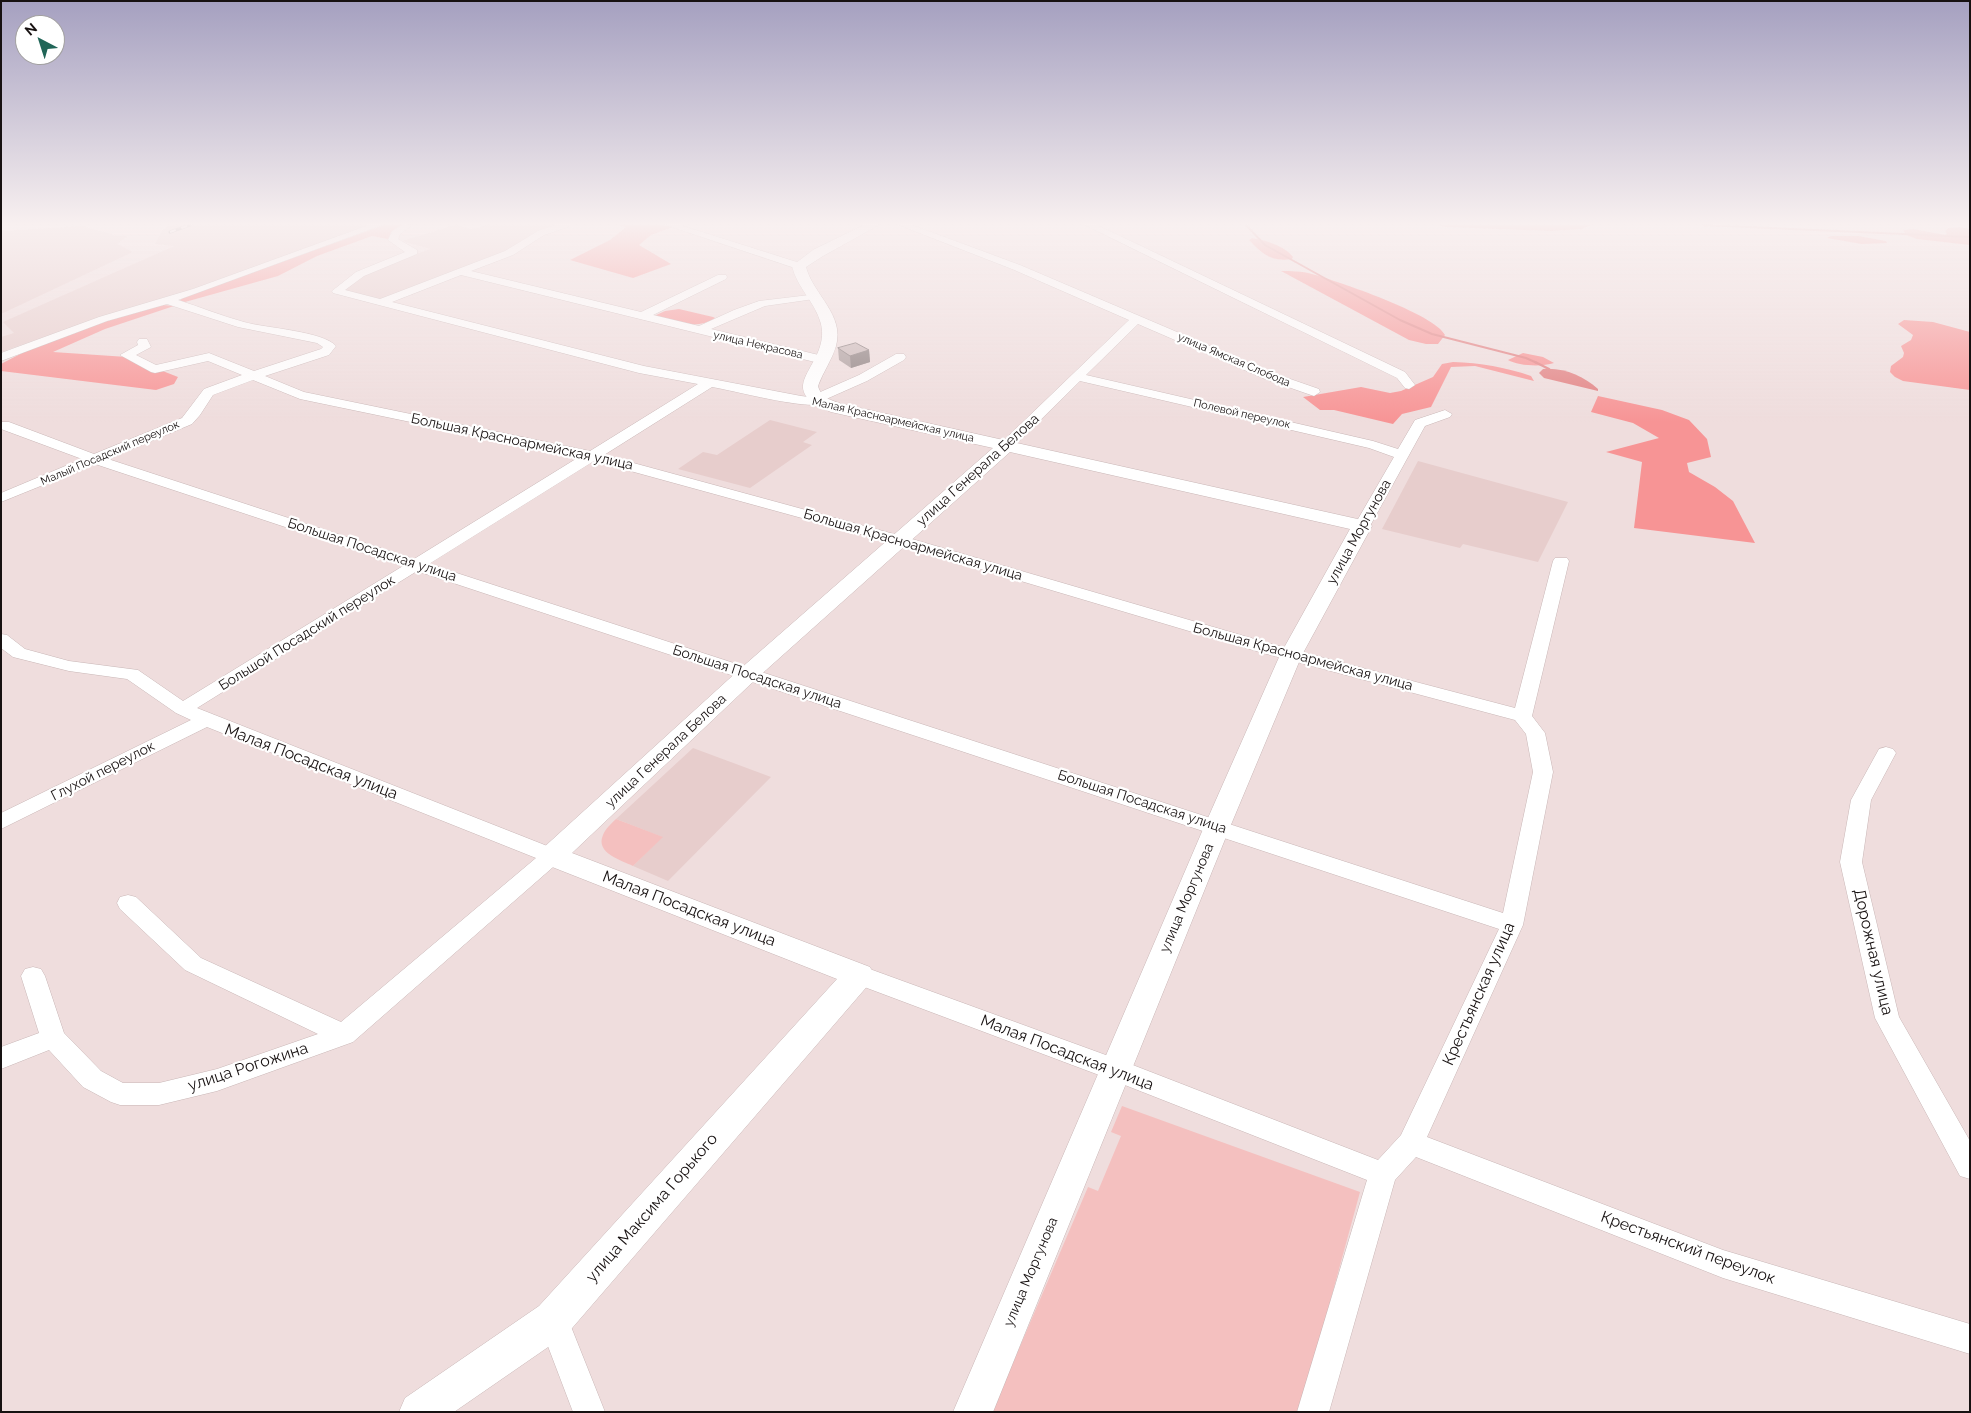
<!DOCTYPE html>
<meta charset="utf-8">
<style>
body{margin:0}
#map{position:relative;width:1971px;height:1413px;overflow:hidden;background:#efdddd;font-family:Raleway,sans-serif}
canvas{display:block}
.frame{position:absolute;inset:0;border:2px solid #171111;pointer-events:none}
.north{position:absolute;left:15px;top:15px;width:50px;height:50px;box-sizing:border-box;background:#fff;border:1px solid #a2a0a0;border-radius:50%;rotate:320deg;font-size:14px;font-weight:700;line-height:20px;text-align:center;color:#171111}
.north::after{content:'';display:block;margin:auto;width:18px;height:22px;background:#216658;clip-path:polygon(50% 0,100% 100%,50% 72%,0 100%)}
</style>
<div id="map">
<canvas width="1971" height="1413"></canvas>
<div class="frame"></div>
<div class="north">N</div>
</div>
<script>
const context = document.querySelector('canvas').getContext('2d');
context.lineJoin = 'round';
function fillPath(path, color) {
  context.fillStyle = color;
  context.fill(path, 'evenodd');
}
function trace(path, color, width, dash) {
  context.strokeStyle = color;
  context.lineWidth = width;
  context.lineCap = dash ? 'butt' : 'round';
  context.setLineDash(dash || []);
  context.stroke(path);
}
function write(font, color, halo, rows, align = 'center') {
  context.font = font + ' Raleway,sans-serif';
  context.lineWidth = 4.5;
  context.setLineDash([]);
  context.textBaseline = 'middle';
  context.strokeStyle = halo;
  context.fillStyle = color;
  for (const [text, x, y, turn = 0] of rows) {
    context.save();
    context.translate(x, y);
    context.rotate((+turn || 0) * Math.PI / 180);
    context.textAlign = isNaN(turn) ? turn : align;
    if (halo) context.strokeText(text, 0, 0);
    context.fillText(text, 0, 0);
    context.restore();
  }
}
const built = new Path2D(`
 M171,225H369L194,289L99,318L1,352V337L14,333L3,322L174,246L155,244L162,230Z
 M455,225L472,229L488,225H560L538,233L504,253L378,301L337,291L360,274L430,249L402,241Z
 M82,226L112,234L115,236H128L117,244L133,252L1,314V231Z
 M770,420L817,432L803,442L812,445L750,488L678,469L703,452L717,455Z
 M1418,461L1568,502L1538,562L1463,544L1460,548L1382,529Z
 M693,748L771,777L668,881L633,866L662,837L616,819Z`);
const green = new Path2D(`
 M616,819L663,837L633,866C621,860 595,853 603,835C605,829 612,823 616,819Z
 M1122,1106L1360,1192L1300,1412H992L1088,1187L1098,1191L1121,1136L1111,1132Z`);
const forest = new Path2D(`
 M384,225H404L392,231L388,239L372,236L317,256L278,276L185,302L180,301L182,298Z
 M616,225H663L673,227L651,235L639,245L671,264L633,278L570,260L610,240L626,227Z
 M1439,225H1591L1582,229L1552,231L1445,227Z
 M1959,227L1970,229V245L1917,239L1906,235L1903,230L1914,229L1945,235L1947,234L1945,232L1948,228Z
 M1831,236H1858L1886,241L1887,243L1862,244L1827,238Z
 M1252,238C1265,240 1285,246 1293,257L1292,259C1270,262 1263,254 1249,240Z
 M1281,271C1291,271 1302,271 1312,274C1337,281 1435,314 1445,335L1438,344H1426L1409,340Z
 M163,305L174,306L105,329L53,352L127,357L178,377L174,384L156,390L1,371V364L24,352L107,321Z
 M679,309L713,317L715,318C696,331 675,321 654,316L665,311Z
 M1904,320L1933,322L1970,332V390L1903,381L1895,377L1890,372L1891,366L1903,357L1904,353L1901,346L1911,340L1913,335L1898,324Z
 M1523,353L1543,357L1554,363C1542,367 1518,366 1508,360Z
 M1453,362C1481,363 1505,367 1531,376L1534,381L1475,366L1451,367L1431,407L1402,414L1393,424L1334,410H1320L1303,397L1361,387L1390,393L1401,391L1433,377L1442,364Z
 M1598,396L1662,410L1689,420L1707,439L1711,457L1687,463L1689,472L1715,487L1733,501L1755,543L1634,528L1642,462L1606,452L1659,438L1633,423L1591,412Z`);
const water = new Path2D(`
 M1543,369C1563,367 1584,376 1598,389V391L1544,378L1539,373Z`);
const streamFar1 = new Path2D(`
 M1246,225L1265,245L1400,320L1432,334L1526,358L1537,363
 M1703,225L1970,237`);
const stream = new Path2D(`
 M1535,362L1549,369`);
const minor = new Path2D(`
 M369,225H382L178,300C200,307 222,316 244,322C265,328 323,331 336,346L329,355L265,376L304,392L590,451L698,384L639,373L333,293L332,291L356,272L405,252L388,240C393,228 400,224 413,225L400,234L398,239L417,250V254L364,276L345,290L380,299L505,251L538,231L556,225H570L568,227L544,235L513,255L471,271L641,312L718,275H726L727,277L726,279L653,315L699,326L734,310L759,301L818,294L819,296L814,299L765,306L711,329L827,357L829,360L827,363L823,364L461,275L392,302L644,366L801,396L809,397L859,375L896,354H904L906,357L904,360L867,381L824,400L823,404C802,409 736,391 712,387L604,455L905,537L1275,645L1515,708L1553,561L1555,558H1567L1569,561L1532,716L1545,733L1553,772L1523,925L1427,1137L1723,1250L1970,1324V1354L1723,1278L1416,1157L1395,1180L1329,1412H1297L1367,1180L1107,1078L851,982L847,975L851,968L859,966L867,968L1125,1062L1378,1160L1401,1135L1499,929L417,571L197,708L560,851L563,856L560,861L353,1042L217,1091L159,1105H120L111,1102L83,1087L49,1050L1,1069V1047L39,1033L21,976L25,969L33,967L41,969L45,976L64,1033L101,1071L123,1083H159L217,1069L318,1034L185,970L120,909L117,903L120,897L128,895L136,897L201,958L341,1022L536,858L207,727L1,829V813L191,720L176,713L127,679L69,671L13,657L1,648V634L7,635L25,649L69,661L138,670L183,701L403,566L95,464L1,502V493L82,459L1,429V422H9L94,454L182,418L204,389L242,375L208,361L155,373L151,372L120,355L138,345L137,342L139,339H147L151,347L136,355L156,365L209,353L254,371L321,349L323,347L317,343L238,327L167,304L107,321L1,361V353L99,317L193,289ZM253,380L300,399L579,457L414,559L108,459L192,424L200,415L213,395ZM594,461L893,543L1263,653L1515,720L1526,734L1533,772L1503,913L429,564Z
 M666,225H680L803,264L804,266L803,268H795Z
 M899,225H912L1020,265L1273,373L1319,389L1320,392L1314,396L1265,379L1138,324L1086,375L1373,441L1398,449L1415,420L1445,410L1452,414L1450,417L1425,426L1370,526L1367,529H1357L1354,526L1394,457L1369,448L1080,381L1011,449H1001L999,446L1001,443L1129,320L1012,269Z
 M1085,225H1097L1405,372L1415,385L1409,389L1405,388L1397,378Z
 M1886,747L1893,749L1896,753L1871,800L1862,862L1899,1017L1970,1141V1179L1960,1176L1875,1018L1840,862L1851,800L1879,749Z
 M553,1305L564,1309L605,1412H573L538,1320L542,1309Z`);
const major = new Path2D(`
 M864,225H879L823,256L806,267C813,294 845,315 836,346C832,360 823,372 818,386C821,398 831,400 842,404L1362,520L1369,522L1372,526L1302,655L1230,827L993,1412H953L1204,827L1280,655L1350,529L1010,452L756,679L572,853L870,967L874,975L870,983L567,1334L454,1412H399L405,1398L539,1306L837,979L542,863L538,856L542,849L740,669L993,448L831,412C769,387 831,366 821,324C816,303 797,288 792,266L813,250Z`);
const rail = new Path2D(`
 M170,232L190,225`);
const wall = new Path2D(`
 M838,348L869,350L870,362L851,368L839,360Z`);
const shadedWall = new Path2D(`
 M869,350L870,362L851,368L850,356Z`);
const building = new Path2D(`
 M856,343L869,350L850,356L838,348Z`);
const farStreetnames = [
 ["улица Некрасова",758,345,13],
 ["улица Ямская Слобода",1234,360,23],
 ["Полевой переулок",1242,414,13],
 ["Малая Красноармейская улица",893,420,13],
 ["Малый Посадский переулок",110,453,-23]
];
const streetNames = [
 ["Большая Красноармейская улица",522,442,12],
 ["улица Генерала Белова",978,470,-42],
 ["улица Моргунова",1359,532,-61],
 ["Большая Красноармейская улица",913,545,16],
 ["Большая Посадская улица",372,550,18],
 ["Большой Посадский переулок",307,633,-32],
 ["Большая Красноармейская улица",1303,657,15],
 ["Большая Посадская улица",757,677,18],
 ["улица Генерала Белова",666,751,-43],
 ["Глухой переулок",103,771,-27],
 ["Большая Посадская улица",1142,802,18],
 ["улица Моргунова",1187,898,-67],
 ["улица Моргунова",1031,1272,-67]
];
const nearStreetnames = [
 ["Малая Посадская улица",311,762,21],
 ["Малая Посадская улица",689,909,21],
 ["Дорожная улица",1873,952,77],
 ["Крестьянская улица",1479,994,-66],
 ["Малая Посадская улица",1067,1053,21],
 ["улица Рогожина",248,1067,-18],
 ["улица Максима Горького",652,1208,-49],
 ["Крестьянский переулок",1688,1248,20]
];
fillPath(built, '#e7cdcc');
fillPath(green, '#f4c0bf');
fillPath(forest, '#f79495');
fillPath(water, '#e28283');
trace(streamFar1, '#e28283', 2);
trace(stream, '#e28283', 2.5);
trace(minor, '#c8b6b6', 1);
trace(major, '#c8b6b6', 1);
fillPath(minor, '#fff');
fillPath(major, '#fff');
trace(rail, '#504747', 3);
trace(rail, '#fff', 2, [6]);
fillPath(wall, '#b0a1a1');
fillPath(shadedWall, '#908383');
fillPath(building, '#cdbbbb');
trace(building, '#908383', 1);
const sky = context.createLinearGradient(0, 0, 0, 422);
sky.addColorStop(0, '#a5a0c0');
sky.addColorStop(0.53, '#f8f0f0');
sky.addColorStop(1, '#f8f0f000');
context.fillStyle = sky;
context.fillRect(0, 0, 1971, 422);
write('11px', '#171111', '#fff', farStreetnames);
write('14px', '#171111', '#fff', streetNames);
write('16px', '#171111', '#fff', nearStreetnames);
</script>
